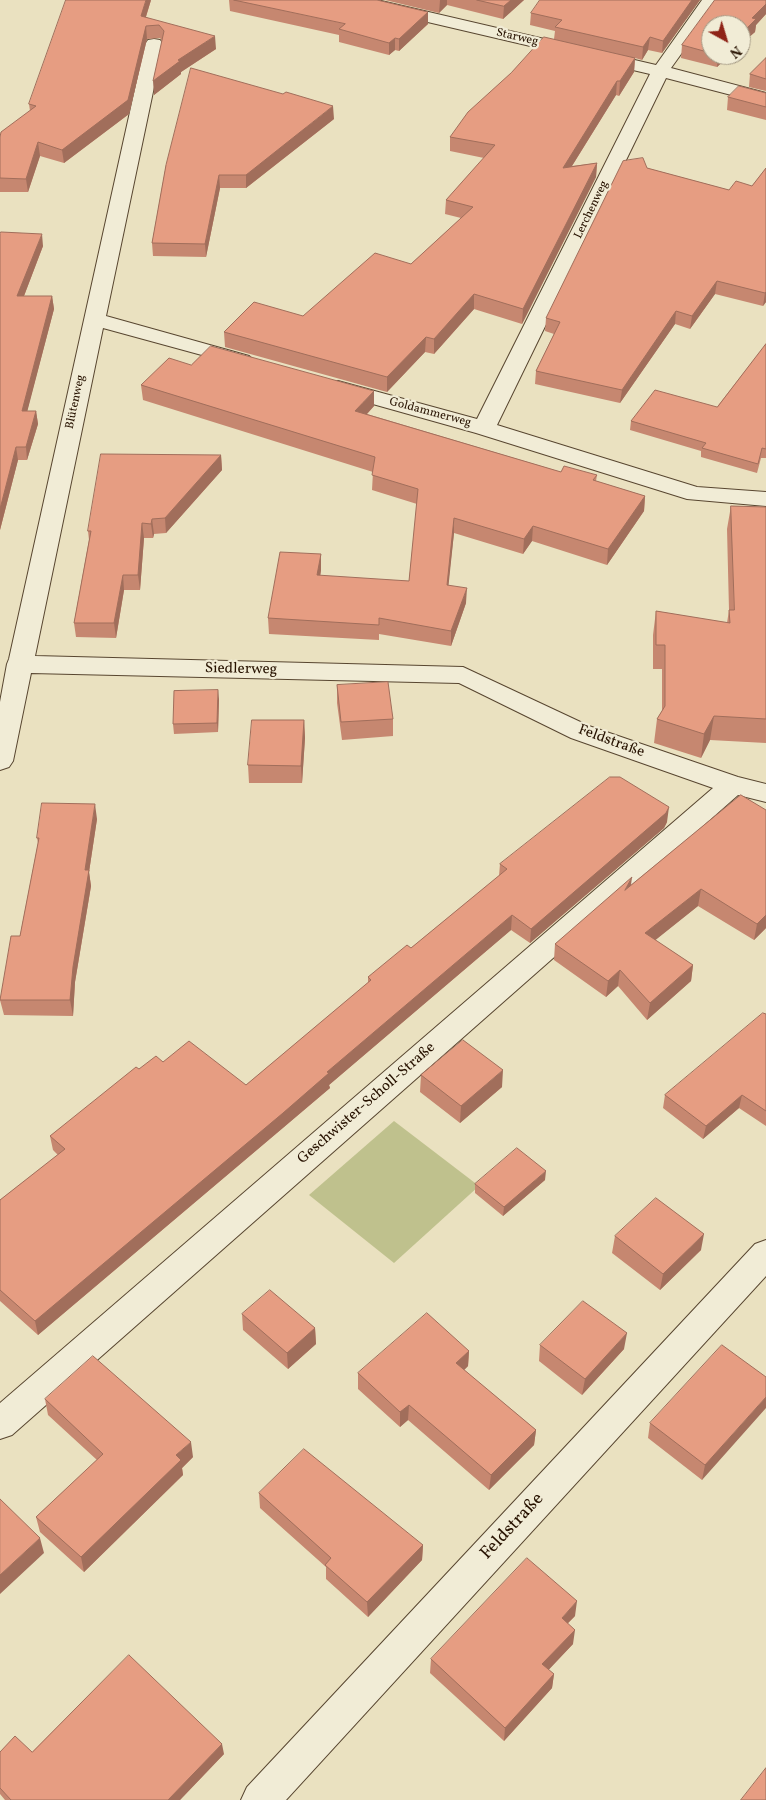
<!DOCTYPE html>
<meta charset="utf-8">
<style>
body{margin:0}
#map{position:relative;width:766px;height:1800px;overflow:hidden;background:#eae1c0;font-family:Vollkorn,serif}
canvas{display:block}
.north{position:absolute;left:701px;top:15px;width:50px;height:50px;box-sizing:border-box;background:#f1ecd6;border:1px solid #a09580;border-radius:50%;rotate:141deg;font-size:14px;font-weight:700;line-height:20px;text-align:center;color:#271200}
.north::after{content:'';display:block;margin:auto;width:18px;height:22px;background:#8f2418;clip-path:polygon(50% 0,100% 100%,50% 72%,0 100%)}
</style>
<div id="map">
<canvas width="766" height="1800"></canvas>
<div class="north">N</div>
</div>
<script>
const context = document.querySelector('canvas').getContext('2d');
context.lineJoin = 'round';
function fillPath(path, color) {
  context.fillStyle = color;
  context.fill(path, 'evenodd');
}
function trace(path, color, width, dash) {
  context.strokeStyle = color;
  context.lineWidth = width;
  context.lineCap = dash ? 'butt' : 'round';
  context.setLineDash(dash || []);
  context.stroke(path);
}
function write(font, color, halo, rows, align = 'center') {
  context.font = font + ' Vollkorn,serif';
  context.lineWidth = 4.5;
  context.setLineDash([]);
  context.textBaseline = 'middle';
  context.strokeStyle = halo;
  context.fillStyle = color;
  for (const [text, x, y, turn = 0] of rows) {
    context.save();
    context.translate(x, y);
    context.rotate((+turn || 0) * Math.PI / 180);
    context.textAlign = isNaN(turn) ? turn : align;
    if (halo) context.strokeText(text, 0, 0);
    context.fillText(text, 0, 0);
    context.restore();
  }
}
const green = new Path2D(`
 M394,1121L479,1186L394,1263L309,1195Z`);
const minor = new Path2D(`
 M346,0H377L656,65L702,0H720L671,68L766,93V104L666,78L497,425L697,487L766,492V506L687,499L476,433L330,392L327,387L330,382L338,381L477,419L650,74L355,5L349,4Z
 M154,39L160,40L163,44L106,316L249,356L253,360L249,364L242,366L103,328L35,656L463,667L589,726L738,777L766,784V802L738,795L12,1435L0,1439V1403L713,788L571,738L459,683L31,673L13,761L9,767L0,770V702L7,664L9,659L145,44L148,40Z
 M766,1240V1276L286,1800H241L247,1787L755,1244Z`);
const wall = new Path2D(`
 M151,0L146,17L216,49L181,72V74L154,95L162,41L160,38L147,39L129,114L64,163L40,156L28,192H0V137L30,111L29,104Z
 M229,0H377L428,12V24L399,51L395,50L389,55L339,42V35L230,11Z
 M385,0H524L503,19L447,5L439,13Z
 M700,0L662,53L648,50L642,60L635,58L634,72L619,96L616,95L572,166L597,163L596,177L522,324L474,309L434,354L425,352L387,392L225,347L224,332L303,316L411,264L461,218L445,214L446,200L484,158L450,151V137L554,39L555,31L530,25L531,13Z
 M715,0H766V14L756,25L755,32L741,44V25H711V55H730L717,67L681,58L682,45Z
 M766,58V91L749,87L750,74Z
 M766,93V120L727,110L728,97Z
 M334,119L246,188H220L206,257L153,256L152,243L166,165Z
 M647,168L729,190L752,186L766,168V302L763,306L715,294L690,329L675,324L620,403L535,384L536,371L554,334L545,331L546,318Z
 M0,234L43,246L24,296H52L54,309L27,411H36L38,424L27,460H18L0,530Z
 M766,344V458H761L757,473L701,457V451L630,430L631,421L717,407Z
 M191,365L374,406L367,414L561,472L597,475L596,481L645,496L644,511L607,565L532,541L523,554L454,533L448,585L466,603L451,646L379,634V640L269,634L268,618L321,554V570L320,576L409,581L417,504L372,490L373,472L143,400L141,385Z
 M221,455L222,470L166,533L154,534L153,538H144L140,590H124L116,638L76,637L74,623L89,540L88,531Z
 M731,506L766,507V743L710,740L701,758L654,743L657,719L662,711V669H653V635L656,611L727,623L729,610L727,529Z
 M337,685L393,719V736L342,740L337,703Z
 M219,699L218,732L174,734L173,724Z
 M304,720L305,738L302,783H249L248,765Z
 M741,795L766,928L754,940L698,906L655,940L693,965L691,981L647,1020L618,986L606,997L554,960L555,944L631,885Z
 M97,819L89,872L91,886L75,982L73,1016L4,1015L0,1000L20,936L38,843L37,838Z
 M667,822L664,828L530,943L511,930L329,1085L330,1088L284,1127L38,1335L0,1301V1200L58,1155L53,1150L50,1136L139,1069L163,1062L246,1085L368,983V977L411,948L499,876L500,864Z
 M766,1014V1126L739,1108L703,1139L663,1108L665,1095Z
 M421,1075L502,1087L460,1123L420,1092Z
 M545,1180L503,1216L475,1193V1184Z
 M615,1236L701,1250L660,1290L612,1253Z
 M242,1314L315,1328L316,1344L288,1369L243,1330Z
 M540,1345L624,1349L582,1395L539,1361Z
 M469,1351L468,1366L464,1370L536,1430L534,1445L489,1490L408,1420L400,1427L358,1389V1373Z
 M766,1377L702,1480L648,1438L650,1423Z
 M45,1399L193,1457L182,1468L183,1475L84,1572L40,1532L36,1517L97,1460L48,1415Z
 M259,1493L423,1545L422,1560L368,1617L326,1579V1567L260,1508Z
 M575,1616L568,1623L573,1644L548,1670L554,1674L552,1688L504,1741L430,1673L431,1659Z
 M0,1752H32L224,1754L180,1800H5L0,1794Z`);
const shadedWall = new Path2D(`
 M146,0H151L142,29L141,16Z
 M440,0H447V5L439,13Z
 M511,0H524L503,19L504,6Z
 M692,0H700L662,53L663,41Z
 M766,4V14L756,25L755,32L741,44V34L752,18Z
 M428,12V24L399,51V39Z
 M146,26L147,39L129,114L64,163L62,150Z
 M215,36L216,49L181,72V74L154,95L153,81L178,60Z
 M650,37L648,50L642,60L643,47Z
 M395,38V50L389,55V43Z
 M718,55H730L717,67Z
 M635,58L634,72L619,96L620,81Z
 M617,81L616,95L562,182L563,168Z
 M333,106L334,119L246,188V175Z
 M38,142L40,156L28,192L26,179Z
 M597,163L596,177L522,324L523,309Z
 M219,175L220,188L206,257L205,244Z
 M42,234L43,246L19,309L17,296Z
 M717,281L715,294L690,329L692,316Z
 M766,292V302L763,306L765,293Z
 M474,294V309L434,354V339Z
 M52,296L54,309L24,424L22,411Z
 M676,311L675,324L620,403L622,390Z
 M426,337L425,352L387,392V377Z
 M374,391V406L356,426L355,411Z
 M36,411L38,424L27,460L26,447Z
 M16,447L18,460L0,530V509Z
 M221,455L222,470L166,533L165,518Z
 M645,496L644,511L607,565L608,549Z
 M454,518V533L447,600V585Z
 M152,519L154,534L153,538L151,524Z
 M142,523L144,538L140,590L138,575Z
 M533,526L532,541L523,554L524,539Z
 M321,554V570L318,591L317,575Z
 M123,575L124,590L116,638L114,623Z
 M467,588L466,603L451,646V631Z
 M218,690L219,699L218,732L217,723Z
 M714,716L710,740L701,758L704,734Z
 M304,720L305,738L302,783L301,766Z
 M95,804L97,819L89,872L91,886L75,982L73,1016L70,1000L73,967L85,870Z
 M669,807L667,822L664,828L530,943L531,929Z
 M632,877L630,893L625,890Z
 M701,889L698,906L643,950L645,933Z
 M512,915L511,930L329,1085L330,1088L284,1127L38,1335L35,1321L327,1072Z
 M766,915V928L754,940L757,924Z
 M693,965L691,981L647,1020L650,1003Z
 M620,970L618,986L606,997L608,981Z
 M503,1070L502,1087L460,1123L461,1106Z
 M742,1095L739,1108L703,1139L706,1126Z
 M546,1171L545,1180L503,1216L504,1207Z
 M704,1234L701,1250L660,1290L663,1274Z
 M315,1328L316,1344L288,1369L287,1353Z
 M627,1333L624,1349L582,1395L585,1379Z
 M469,1351L468,1366L455,1379L456,1363Z
 M766,1397V1408L702,1480L705,1465Z
 M409,1405L408,1420L400,1427V1412Z
 M536,1430L534,1445L489,1490L491,1475Z
 M191,1442L193,1457L182,1468L183,1475L84,1572L81,1557L176,1455Z
 M40,1538L44,1553L0,1594V1575Z
 M423,1545L422,1560L368,1617L367,1602Z
 M577,1601L575,1616L559,1632L562,1618Z
 M575,1630L573,1644L541,1678L542,1664Z
 M554,1674L552,1688L504,1741L505,1728Z
 M222,1744L224,1754L180,1800H168Z`);
const building = new Path2D(`
 M66,0H146L141,16L215,36L178,60L180,61L153,81L164,31L159,25L146,26L128,100L62,150L38,142L26,179L0,178V137L1,132L36,106L29,104Z
 M234,0H377L428,12L399,39L395,38L389,43L339,29L345,24Z
 M477,0H511L504,6Z
 M540,0H692L663,41L650,37L643,47L555,27L562,20L531,13Z
 M715,0H766V4L752,18L756,19L741,34V25H711V53L682,45Z
 M544,37L635,58L620,81H617L563,168L597,163L523,309L474,294L434,339L426,337L387,377L224,332L254,302L303,316L375,253L411,264L473,207L446,200L495,145L450,137L468,112L511,73Z
 M766,58V79L750,74Z
 M191,68L283,94L286,92L333,106L246,175H219L205,244L152,243L166,165Z
 M739,86L766,93V107L728,97Z
 M643,158L647,168L729,190L736,181L752,186L766,168V292L765,293L717,281L692,316L676,311L622,390L536,371L560,322L546,318L623,161Z
 M1,232L42,234L17,296H52L22,411H36L26,447H16L0,509V234Z
 M766,344V449L762,448L758,464L702,448L706,443L631,421L655,390L717,407Z
 M211,346L374,391L355,411L561,472L564,466L597,475L593,480L645,496L608,549L533,526L524,539L454,518L447,585L467,588L451,631L379,618V625L268,618L280,552L321,554L317,575L409,581L418,489L372,475L375,457L141,385L169,358L191,365Z
 M101,454L221,455L165,518L152,519L151,524L142,523L138,575H123L114,623H74L91,531H88Z
 M731,506L766,507V719L714,716L704,734L657,719L665,706V645H656V611L730,623L729,610H734Z
 M388,682L393,719L341,722L337,685Z
 M218,690L217,723L173,724L174,691Z
 M252,720H304L301,766L248,765Z
 M610,777H620L669,807L666,813L531,929L512,915L327,1072L329,1073L283,1113L35,1321L0,1290V1200L65,1149L50,1136L136,1067L139,1069L156,1056L163,1062L189,1041L246,1085L371,980L368,977L407,945L411,948L507,869L500,864Z
 M741,795L766,810V915L757,924L701,889L645,933L693,965L650,1003L620,970L608,981L555,944L632,877L625,890Z
 M42,803L95,804L85,870H89L73,967L70,1000H0L11,936H20L39,838H37Z
 M763,1013L766,1014V1111L742,1095L706,1126L665,1095Z
 M463,1040L503,1070L461,1106L421,1075Z
 M517,1148L546,1171L504,1207L475,1184Z
 M656,1198L704,1234L663,1274L615,1236Z
 M270,1290L315,1328L287,1353L242,1314Z
 M583,1301L627,1333L585,1379L540,1345Z
 M427,1313L469,1351L456,1363L536,1430L491,1475L409,1405L400,1412L358,1373Z
 M722,1345L766,1377V1397L705,1465L650,1423Z
 M93,1356L191,1442L176,1455L181,1460L81,1557L36,1517L103,1454L45,1399Z
 M304,1449L423,1545L367,1602L325,1565L331,1558L259,1493Z
 M0,1499L40,1538L0,1575Z
 M527,1558L577,1601L562,1618L575,1630L542,1664L554,1674L505,1728L431,1659Z
 M129,1655L222,1744L168,1800H11L0,1788V1752L15,1736L32,1752Z
 M766,1768V1800H741Z`);
const farStreetnames = [
 ["Starweg",517,38,13],
 ["Lerchenweg",592,210,-64],
 ["Blütenweg",76,402,-78],
 ["Goldammerweg",430,413,15]
];
const streetNames = [
 ["Siedlerweg",241,670,1],
 ["Feldstraße",611,742,20],
 ["Geschwister-Scholl-Straße",367,1104,-41]
];
const nearStreetnames = [
 ["Feldstraße",513,1527,-47]
];
fillPath(green, '#bfc18d');
trace(minor, '#584630', 2);
fillPath(minor, '#f1ecd6');
fillPath(wall, '#c68770');
fillPath(shadedWall, '#a16e5b');
fillPath(building, '#e69d82');
trace(building, '#a16e5b', 1);
write('12px', '#271200', '#f1ecd6', farStreetnames);
write('15px', '#271200', '#f1ecd6', streetNames);
write('18px', '#271200', '#f1ecd6', nearStreetnames);
</script>
